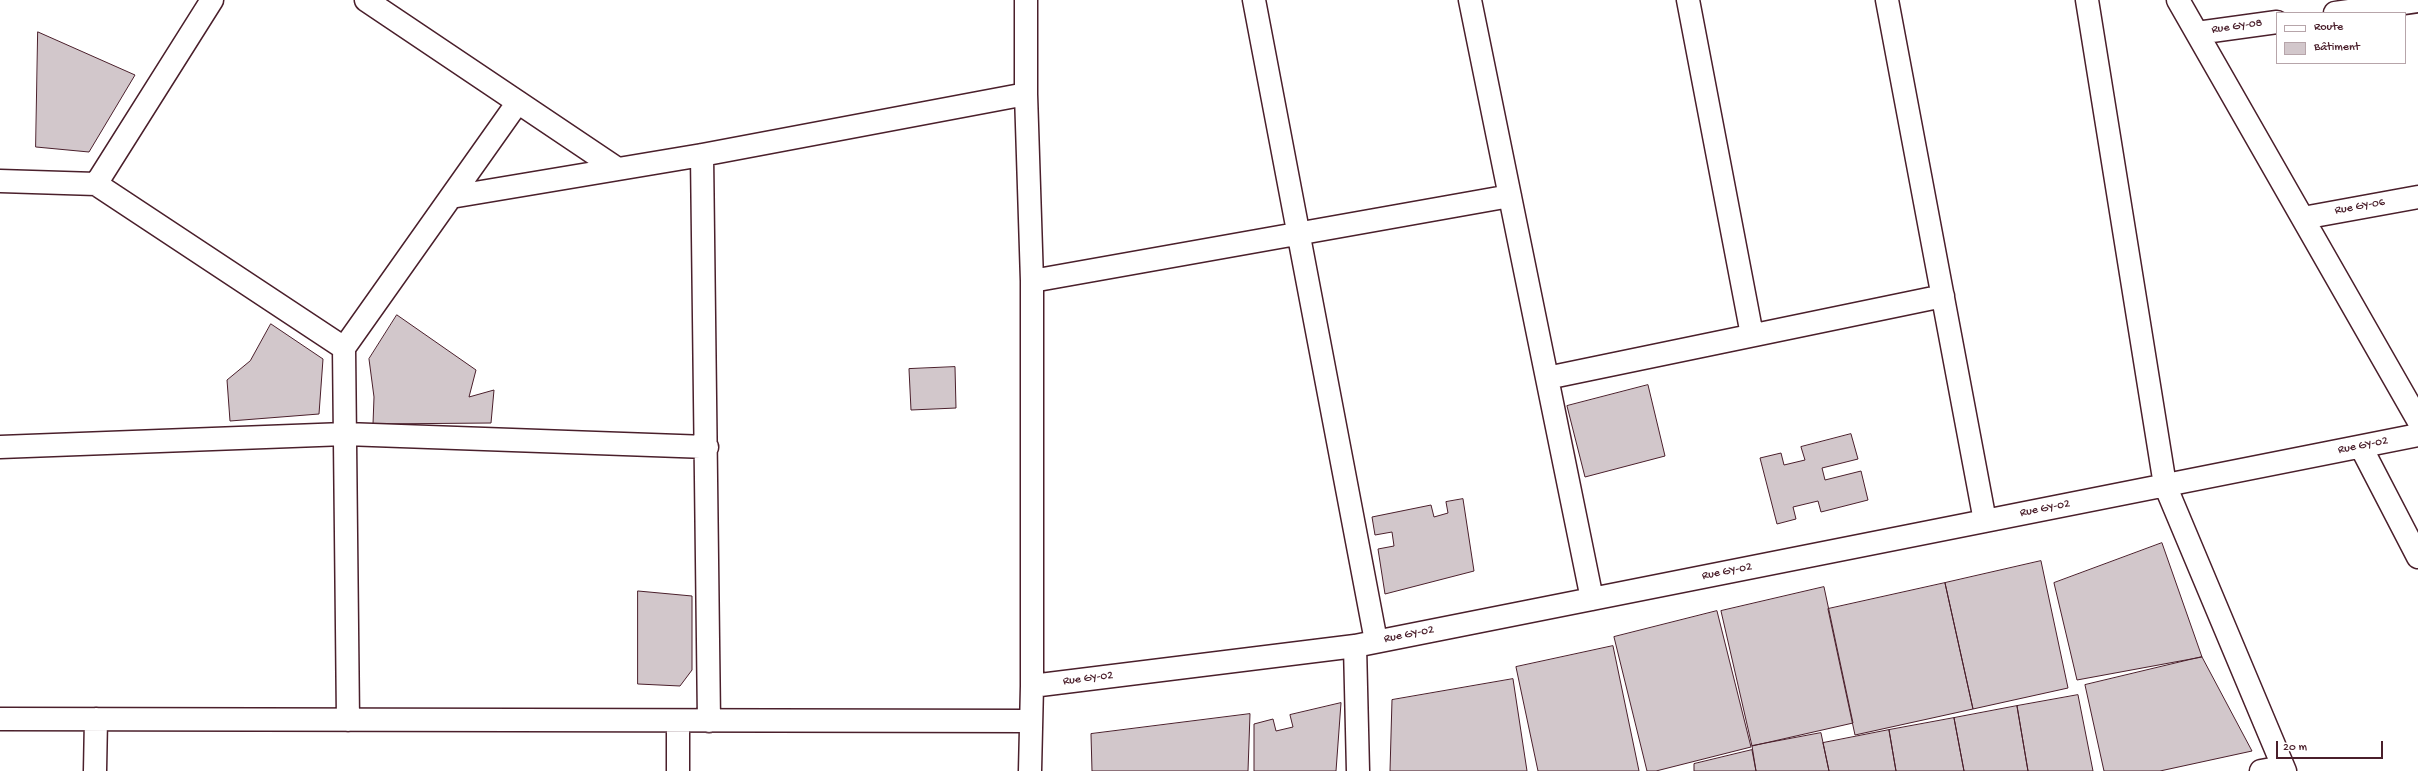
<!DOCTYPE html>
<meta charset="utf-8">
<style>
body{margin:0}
#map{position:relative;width:2418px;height:771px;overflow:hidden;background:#fff;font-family:"Gochi Hand",sans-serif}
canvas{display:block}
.legend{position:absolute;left:2276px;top:12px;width:130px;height:52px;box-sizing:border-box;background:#fff;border:1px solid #b7a5aa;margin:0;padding:5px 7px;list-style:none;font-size:12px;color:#4a1f2b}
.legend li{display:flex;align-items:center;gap:8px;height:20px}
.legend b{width:20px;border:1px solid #b7a5aa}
.scale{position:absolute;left:2276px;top:741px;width:107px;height:18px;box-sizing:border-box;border:2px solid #4a1f2b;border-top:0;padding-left:5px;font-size:12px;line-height:14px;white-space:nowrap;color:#4a1f2b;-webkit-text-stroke:3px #fff;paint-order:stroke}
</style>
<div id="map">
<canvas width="2418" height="771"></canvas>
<ul class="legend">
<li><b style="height:5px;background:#fff"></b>Route</li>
<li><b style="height:11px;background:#d2c7cb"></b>Bâtiment</li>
</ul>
<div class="scale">20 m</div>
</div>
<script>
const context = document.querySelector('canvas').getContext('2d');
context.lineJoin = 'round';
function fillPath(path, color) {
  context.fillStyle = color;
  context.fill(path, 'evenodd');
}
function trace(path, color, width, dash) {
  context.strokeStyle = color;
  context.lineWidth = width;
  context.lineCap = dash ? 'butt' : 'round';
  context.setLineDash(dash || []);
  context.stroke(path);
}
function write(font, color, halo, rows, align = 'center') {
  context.font = font + ' "Gochi Hand",sans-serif';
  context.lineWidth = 3;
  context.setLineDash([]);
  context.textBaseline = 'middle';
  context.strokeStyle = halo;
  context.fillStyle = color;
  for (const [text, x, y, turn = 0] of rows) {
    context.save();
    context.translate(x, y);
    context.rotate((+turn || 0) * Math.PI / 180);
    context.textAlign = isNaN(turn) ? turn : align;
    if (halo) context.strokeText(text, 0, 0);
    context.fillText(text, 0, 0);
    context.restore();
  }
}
const building = new Path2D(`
 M38,32L135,75L89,152L36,147Z
 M397,315L476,370L469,397L494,390L491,423L373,424L374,397L369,359Z
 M271,324L323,359L319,414L230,421L227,380L250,361Z
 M955,367L956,408L911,410L909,369Z
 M1648,385L1665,456L1585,477L1567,406Z
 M1851,434L1858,459L1822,468L1825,480L1861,471L1868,500L1821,512L1818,501L1793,507L1796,519L1777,524L1760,458L1781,453L1784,465L1805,460L1801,447Z
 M1463,499L1474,571L1385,594L1378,549L1394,546L1392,532L1375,535L1372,517L1431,505L1434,517L1448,513L1446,502Z
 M2162,543L2202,657L2077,680L2054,583Z
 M2041,561L2068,688L1973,709L1945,583Z
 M1945,583L1973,709L1855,735L1828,609Z
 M1824,587L1853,723L1752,746L1721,611Z
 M638,591L692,596V670L680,686L638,684Z
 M1717,611L1751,747L1656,771H1647L1614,637Z
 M1613,646L1639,771H1538L1516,667Z
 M2202,657L2252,751L2160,771H2104L2085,685Z
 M1513,679L1527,771H1390L1392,700Z
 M2078,695L2093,771H2028L2017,706Z
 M1341,703L1336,771H1254V724L1273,719L1276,731L1293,727L1290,715Z
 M2017,706L2028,771H1964L1954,718Z
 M1250,714L1248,771H1092L1091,734Z
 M1954,718L1964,771H1896L1889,730Z
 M1889,730L1896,771H1829L1823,743Z
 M1821,733L1829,771H1756L1752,746Z
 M1752,750L1756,771H1694V764Z`);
const minor = new Path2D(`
 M366,0L616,168
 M1026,0V94L1032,281V686L1030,771
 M1254,0L1376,641
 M1470,0L1592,599
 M1688,0L1752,335
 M1887,0L1985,521
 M2087,0L2165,485L2285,771
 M2178,0L2418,420
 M2335,13L2418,1
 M2197,33L2277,22
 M702,155L709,721
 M0,181L96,184L344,348
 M96,184L212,0
 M451,197L702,155L1026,94
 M2303,218L2418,197
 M1032,281L1510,196
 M1547,378L1943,296
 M0,447L345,434L707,447
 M2361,447L2418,557
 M1355,646L1358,771
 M1032,686L1355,646L2418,435
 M0,719L1031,721
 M348,720L344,348L518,102
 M95,771L96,719
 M678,771V721
 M2261,771L2283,767`);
const streetNames = [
 ["Rue GY-08",2237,27,-8],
 ["Rue GY-06",2360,207,-10],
 ["Rue GY-02",2363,446,-11],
 ["Rue GY-02",2045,509,-11],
 ["Rue GY-02",1727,572,-11],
 ["Rue GY-02",1409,635,-11],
 ["Rue GY-02",1088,679,-7]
];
fillPath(building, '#d2c7cb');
trace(building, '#4a1f2b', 1);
trace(minor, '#4a1f2b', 25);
trace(minor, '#fff', 22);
write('12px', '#4a1f2b', '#fff', streetNames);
</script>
